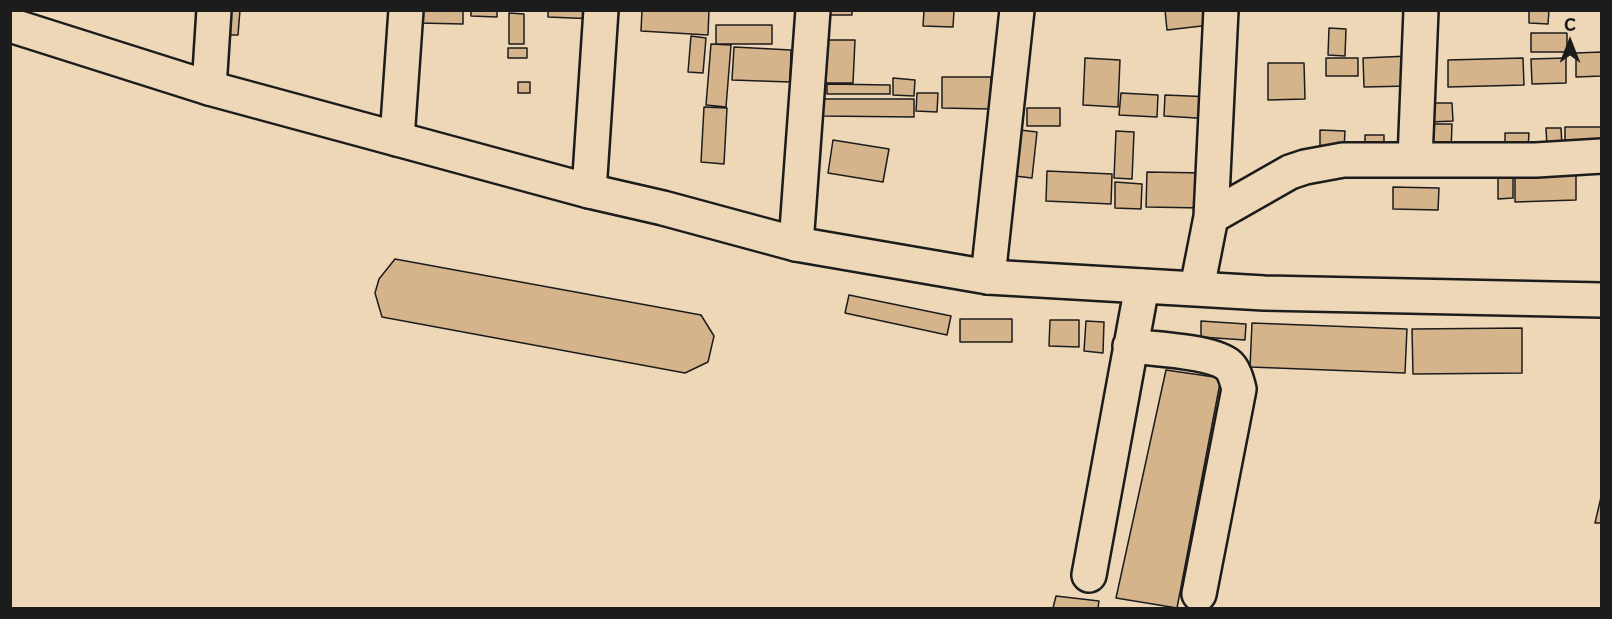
<!DOCTYPE html>
<meta charset="utf-8">
<style>
body{margin:0}
#map{position:relative;width:1612px;height:619px;overflow:hidden;background:#eed7b7;font-family:"Playpen Sans",sans-serif}
canvas{display:block}
.frame{position:absolute;inset:0;border:12px solid #1c1c1c;pointer-events:none}
.north{position:absolute;left:1540px;top:12px;width:60px;height:60px;-webkit-text-stroke:4px #eed7b7;paint-order:stroke;rotate:0deg;font-size:16px;font-weight:700;line-height:24px;text-align:center;color:#1c1c1c}
.north::after{content:'';display:block;margin:auto;width:21px;height:27px;background:#1c1c1c;clip-path:polygon(50% 0,100% 100%,50% 72%,0 100%)}
</style>
<div id="map">
<canvas width="1612" height="619"></canvas>
<div class="frame"></div>
<div class="north">С</div>
</div>
<script>
const context = document.querySelector('canvas').getContext('2d');
context.lineJoin = 'round';
function fillPath(path, color) {
  context.fillStyle = color;
  context.fill(path, 'evenodd');
}
function trace(path, color, width, dash) {
  context.strokeStyle = color;
  context.lineWidth = width;
  context.lineCap = dash ? 'butt' : 'round';
  context.setLineDash(dash || []);
  context.stroke(path);
}
const building = new Path2D(`
 M226,10H240L238,35H224Z
 M418,10H463V24L418,23Z
 M471,10H497V17L471,16Z
 M548,10H596V19L548,17Z
 M642,10H709L708,35L641,31Z
 M831,10H852V15H830Z
 M924,10H954L953,27L923,26Z
 M1165,10H1217L1219,24L1167,30Z
 M1529,10H1549L1548,24L1529,23Z
 M509,13L524,14V44H509Z
 M716,25H772V44H716Z
 M1329,28L1346,29L1345,56L1328,55Z
 M1531,33H1567V52H1531Z
 M691,36L706,38L703,73L688,72Z
 M823,40H855L853,83H821Z
 M711,44L731,45L726,107L706,105Z
 M734,47L791,50L790,82L732,80Z
 M508,48H527V58H508Z
 M1602,52V76L1576,77V53Z
 M1409,56L1410,86L1364,87L1363,58Z
 M1085,58L1120,60L1118,107L1083,105Z
 M1326,58H1358V76H1326Z
 M1523,58L1524,85L1448,87V60Z
 M1566,58V83L1532,84L1531,59Z
 M1268,63H1304L1305,99L1268,100Z
 M942,77H991L990,109L942,108Z
 M893,78L915,80L914,96L893,95Z
 M518,82H530V93H518Z
 M827,84L890,85V94H827Z
 M917,93H938L937,112L916,111Z
 M1121,93L1158,95L1157,117L1119,115Z
 M1165,95L1213,97L1212,119L1164,116Z
 M822,99H914V117L822,116Z
 M1431,103H1452L1453,121L1431,122Z
 M704,107L727,108L724,164L701,162Z
 M1027,108H1060V126H1027Z
 M1431,124H1452L1451,151L1430,150Z
 M1565,127H1602V145H1565Z
 M1546,128H1561L1562,147H1547Z
 M1020,130L1037,132L1032,178L1015,176Z
 M1320,130L1345,131L1344,149L1320,148Z
 M1116,131L1134,132L1132,179L1114,178Z
 M1505,133H1529L1528,149L1505,148Z
 M1365,135H1384V148H1365Z
 M833,140L889,149L883,182L828,173Z
 M1047,171L1112,174L1111,204L1046,201Z
 M1147,172L1205,173L1204,208L1146,207Z
 M1576,173V200L1515,202V175Z
 M1498,174H1513V198L1498,199Z
 M1115,182L1142,184L1141,209L1115,208Z
 M1393,187L1439,188L1438,210L1393,209Z
 M395,259L701,315L714,336L708,362L685,373L382,317L375,293L379,279Z
 M849,295L951,316L947,335L845,313Z
 M960,319H1012V342H960Z
 M1050,320H1079V347L1049,346Z
 M1086,321L1104,322L1103,353L1084,351Z
 M1201,321L1246,324L1245,340L1201,337Z
 M1252,323L1407,329L1405,373L1250,367Z
 M1522,328V373L1413,374L1412,329Z
 M1166,370L1221,378L1177,608L1116,598Z
 M1602,493V523H1595Z
 M1056,596L1099,601L1098,608H1053Z`);
const minor = new Path2D(`
 M209,88L214,10
 M397,139L406,10
 M1415,160L1421,10
 M589,191L601,10
 M1211,217L1290,172L1305,167L1343,160H1536L1602,156
 M796,244L813,10
 M988,277L1017,10
 M1197,288L1211,217L1221,10
 M1130,346C1154,349 1209,351 1227,364C1234,369 1237,381 1239,389L1199,594
 M1089,575L1142,286`);
const major = new Path2D(`
 M10,25L209,88L589,191L663,208L796,244L988,277L1264,293L1602,300`);
fillPath(building, '#d5b38b');
trace(building, '#1c1c1c', 1.5);
trace(minor, '#1c1c1c', 38);
trace(major, '#1c1c1c', 38);
trace(minor, '#eed7b7', 33);
trace(major, '#eed7b7', 33);
</script>
